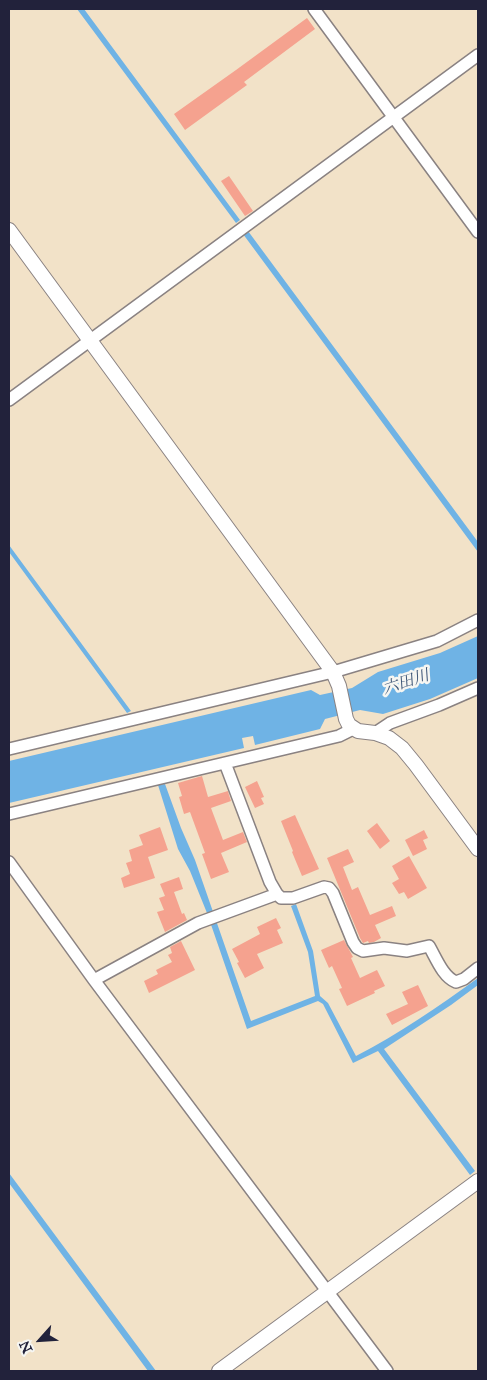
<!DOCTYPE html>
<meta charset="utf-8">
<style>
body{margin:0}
#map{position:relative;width:487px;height:1380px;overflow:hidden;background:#f2e2c8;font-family:"IM FELL Great Primer",serif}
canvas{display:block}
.frame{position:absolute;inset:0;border:10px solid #22223b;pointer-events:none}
.north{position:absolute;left:15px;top:1315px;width:50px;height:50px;-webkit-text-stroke:4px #f6f6f2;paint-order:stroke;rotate:244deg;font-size:14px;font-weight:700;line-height:20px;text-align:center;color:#22223b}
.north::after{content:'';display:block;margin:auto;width:18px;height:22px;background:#22223b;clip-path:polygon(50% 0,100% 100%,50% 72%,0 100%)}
</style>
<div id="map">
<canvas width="487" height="1380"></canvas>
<div class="frame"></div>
<div class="north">N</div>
</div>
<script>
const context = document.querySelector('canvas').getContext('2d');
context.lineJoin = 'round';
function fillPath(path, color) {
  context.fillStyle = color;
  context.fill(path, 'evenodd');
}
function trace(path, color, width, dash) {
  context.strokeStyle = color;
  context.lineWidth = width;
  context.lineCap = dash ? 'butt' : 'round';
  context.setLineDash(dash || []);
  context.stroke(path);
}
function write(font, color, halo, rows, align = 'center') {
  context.font = font + ' "IM FELL Great Primer","Noto Serif JP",serif';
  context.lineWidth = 5;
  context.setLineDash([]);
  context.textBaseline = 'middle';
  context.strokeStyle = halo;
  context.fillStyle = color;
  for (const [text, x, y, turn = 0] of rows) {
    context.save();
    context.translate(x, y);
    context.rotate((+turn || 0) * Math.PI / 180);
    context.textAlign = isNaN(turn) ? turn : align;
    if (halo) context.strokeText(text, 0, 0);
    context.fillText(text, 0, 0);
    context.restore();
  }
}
const water = new Path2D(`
 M77,9H84L240,220L236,223Z
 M248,231L478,542V552L243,234Z
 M9,545L131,711L127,713L9,552Z
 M478,636V678L430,699L383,714L360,710L325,719L320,729L255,745L253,736L242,738L244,748L9,803V761L311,690L320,695L352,688L378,672L440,653Z
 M165,784L181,828L195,860L251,1021L315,996L308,952L291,906L296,904L313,951L320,996L328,1003L356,1056C399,1034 439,1006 478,978V985L451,1005L384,1049L475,1171L470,1175L378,1051L353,1063L323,1004L318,1001L247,1029L207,913L190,871L178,849L158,785Z
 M9,1173L156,1371H148L9,1183Z`);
const building = new Path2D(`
 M307,18L315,29L244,82L247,85L185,130L174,114L236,70Z
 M229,176L253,211L245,216L221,181Z
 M202,776L208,797L228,791L229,795L231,801L211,808L223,840L243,832L247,842L221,853L229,872L211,879L202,854L205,853L190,812L184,814L179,797L182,796L178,783Z
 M257,781L264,797L261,798L264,804L255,808L245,787Z
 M295,815L319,869L302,876L292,852L293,851L281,821Z
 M377,823L390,841L380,849L367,831Z
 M160,827L168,850L148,857L155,878L124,888L121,878L130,874L126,863L132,861L129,850L143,845L139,835Z
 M424,830L428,838L423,840L427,849L413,856L405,840Z
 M348,849L354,862L343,867L352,890L358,887L370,915L392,906L396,916L375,925L381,938L374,942L369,943L368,941L363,943L360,938L327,858Z
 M409,856L427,888L408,899L404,892L399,894L392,883L399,879L392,866Z
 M179,877L183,889L174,892L182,914L184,913L187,920L165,932L157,912L164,910L159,898L165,896L160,884Z
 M276,918L281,928L277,930L283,943L257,954L264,968L245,978L237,963L239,962L232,949L260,934L257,927Z
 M344,940L353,957L351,958L360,978L377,970L385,986L374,991L375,993L347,1006L339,989L342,988L332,966L329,968L321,950Z
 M181,941L195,970L149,993L144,981L158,974L156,970L172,962L168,955L172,953L170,947Z
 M418,985L428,1006L392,1025L386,1014L408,1004L402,992Z`);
const minor = new Path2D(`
 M314,9L478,232
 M9,400L478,55
 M375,733L390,723L439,705L478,688
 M9,749L333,672L437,641L478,620
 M225,763L270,882L277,894L281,898H293L324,887L329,888L333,893L353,942L357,948L363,951L384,948L407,951L429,946C436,958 443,977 456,982L464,979L478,968
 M9,814L339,736L353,729
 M9,862L94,980L387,1371
 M94,980L198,923L277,894`);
const tertiary = new Path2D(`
 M9,230L333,672L339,686L346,719L349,725L358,731L375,733L389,738L402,748L416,765L478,849
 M219,1371L478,1181`);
const waterNames = [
 ["六田川",406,683,-18]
];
fillPath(water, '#6fb3e5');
fillPath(building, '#f5a28f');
trace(minor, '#8a8282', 14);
trace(tertiary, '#8a8282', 16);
trace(minor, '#fff', 11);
trace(tertiary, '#fff', 14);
write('italic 16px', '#3d5576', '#f6f6f2', waterNames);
</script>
